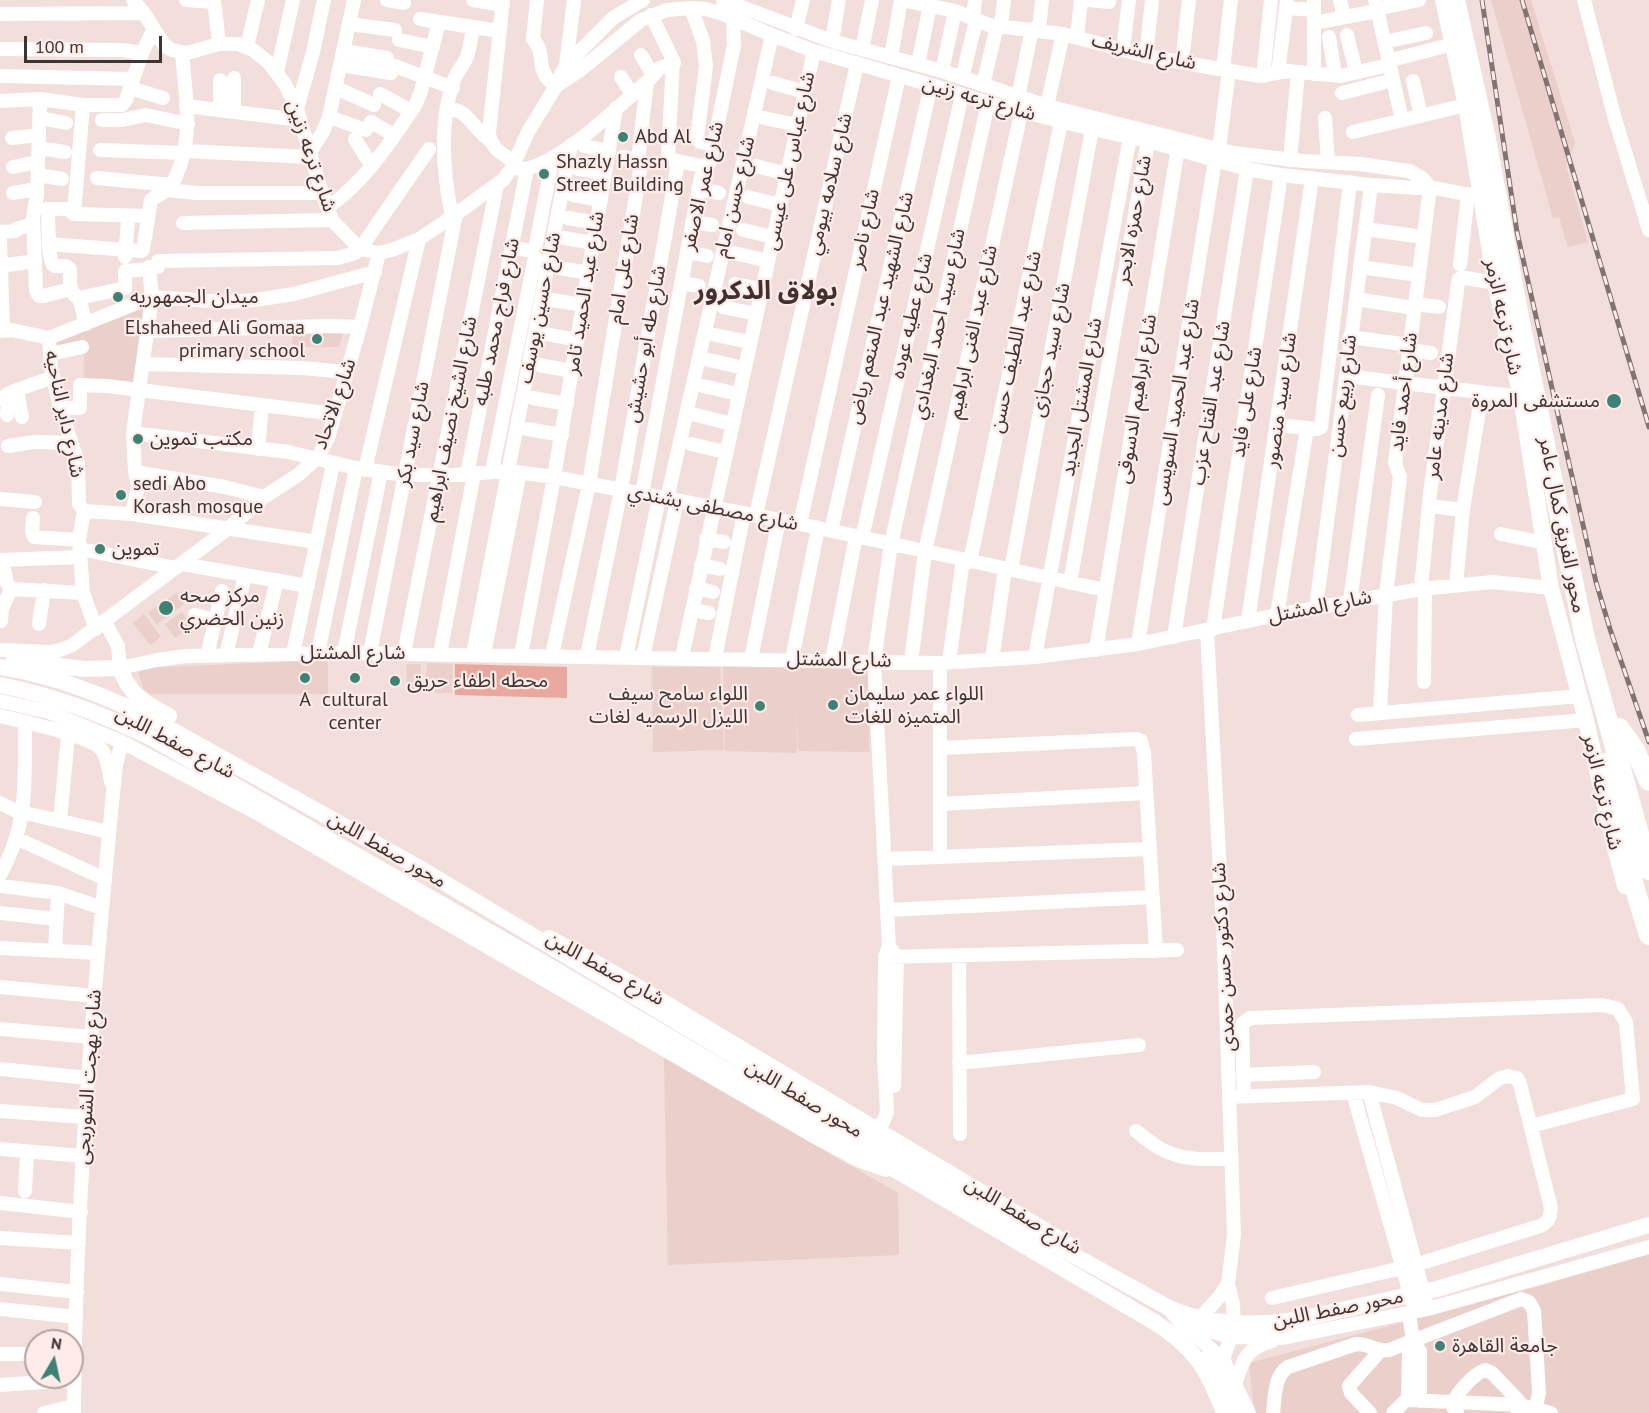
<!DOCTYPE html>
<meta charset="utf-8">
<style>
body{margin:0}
#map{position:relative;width:1649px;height:1413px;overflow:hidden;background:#f2dedb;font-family:"PT Sans",sans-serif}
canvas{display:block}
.north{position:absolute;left:24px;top:1329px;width:60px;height:60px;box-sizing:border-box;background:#ffebe8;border:2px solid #b1a2a0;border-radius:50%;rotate:9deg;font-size:16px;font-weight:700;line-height:24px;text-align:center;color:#3d3534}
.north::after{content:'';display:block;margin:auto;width:21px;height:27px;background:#3e8275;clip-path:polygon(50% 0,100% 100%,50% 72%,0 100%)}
.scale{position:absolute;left:24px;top:36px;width:138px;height:27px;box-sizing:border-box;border:3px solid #3d3534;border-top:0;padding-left:8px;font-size:18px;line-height:21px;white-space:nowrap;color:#3d3534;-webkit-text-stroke:4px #ffebe8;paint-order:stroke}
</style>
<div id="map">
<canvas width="1649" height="1413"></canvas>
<div class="north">N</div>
<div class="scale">100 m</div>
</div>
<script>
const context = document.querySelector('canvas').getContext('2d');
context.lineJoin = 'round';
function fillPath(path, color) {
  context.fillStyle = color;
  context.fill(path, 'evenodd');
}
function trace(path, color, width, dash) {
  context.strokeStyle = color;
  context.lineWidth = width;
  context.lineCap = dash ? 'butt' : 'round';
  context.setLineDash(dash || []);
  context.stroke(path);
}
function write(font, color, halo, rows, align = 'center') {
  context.font = font + ' "PT Sans","Noto Sans Arabic",sans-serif';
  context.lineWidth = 4.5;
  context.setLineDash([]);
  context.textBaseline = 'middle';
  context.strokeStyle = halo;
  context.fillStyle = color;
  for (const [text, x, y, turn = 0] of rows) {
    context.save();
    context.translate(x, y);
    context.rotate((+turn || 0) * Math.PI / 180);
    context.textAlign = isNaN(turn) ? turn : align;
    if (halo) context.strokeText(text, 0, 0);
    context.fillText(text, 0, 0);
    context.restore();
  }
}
const built = new Path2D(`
 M1491,0H1531L1575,143L1566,166L1588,242L1568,247L1559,217L1553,218Z
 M150,301L138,386L84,383V344L55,350L53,338Z
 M344,330L339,347H292L293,331Z
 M176,593L184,604L157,624L148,613Z
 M182,612L192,627L175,638L165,624Z
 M144,614L161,637L150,645L133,623Z
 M328,660V694H151L143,688L138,672L140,668Z
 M427,663L453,664L452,693H435V679H426Z
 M407,664H421V680L430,681V692H406Z
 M723,666H868L869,752L798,751L796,702L797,753L725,751Z
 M652,667H720L724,750L653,752Z
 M664,1058L898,1193L899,1255L668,1265Z
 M1649,1254V1413H1254L1249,1363L1543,1285Z`);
const green = new Path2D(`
 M455,664L567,667V698L455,695Z`);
const minor = new Path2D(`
 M133,0L144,13L164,45L172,50L187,53L219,44H238L253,50L268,62L285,84L297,109L322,193L332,220L360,249L379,253L392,250L419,239L452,217L503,180L512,168L528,132L556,86L566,65L613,18L643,0
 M186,0L214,2
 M214,0L219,44
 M387,0L404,3
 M473,0L503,5
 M503,0L489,133C491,149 502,154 515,162
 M537,0L533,39C548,55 532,69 556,86
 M723,0L832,41L942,71L1047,106L1234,153L1303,161L1360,164L1409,171L1422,178L1430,187
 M901,0L955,11L989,25L1063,34L1146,56L1259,76L1288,71L1341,76L1389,65
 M1088,0L1109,2
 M1314,0V74
 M1340,0L1344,17
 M1375,0L1402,120
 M1584,0L1615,119L1649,230
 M691,8L703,41L706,66L697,138L700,142L714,145
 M1286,8L1314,10
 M1377,9L1419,0
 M1,14L144,13
 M651,15L673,60L668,159L707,167
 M973,18L975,0
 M420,19L500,31
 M1314,23L1377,11
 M349,24L395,30
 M1001,26L1004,0
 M796,29L803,0
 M1039,30L1042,0
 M1347,35L1356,72
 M1077,37L1081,0
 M1329,37L1335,75
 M399,40L433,47
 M832,41L839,0
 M1384,42L1426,33
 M247,47L258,0
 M0,49L122,50L142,53
 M862,49L872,0
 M1123,50L1129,0
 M344,51L387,58
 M641,55L653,75
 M1146,56L1152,0
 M891,57L901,0
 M1388,61L1453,44
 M1182,62L1189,0
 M918,64L930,6
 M341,65L391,73
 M566,65L574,0
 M395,66L453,88
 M1223,69L1231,0
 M942,71L955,11
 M277,72L293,0
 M1278,73L1287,0
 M0,76L133,79
 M1263,76L1271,0
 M621,77L632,94
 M962,78L976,21
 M1413,81L1421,116
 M773,83L805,92
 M983,85L997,26
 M556,86L579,71L641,20L667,10L691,8L706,9L720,13L772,35L814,51L931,85L988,103L1092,129L1148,141L1247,169L1281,175L1371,185L1416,188L1430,187L1480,197
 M130,88L163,98
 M336,88L374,105
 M1342,93L1393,80
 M380,94L411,111
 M1018,97L1032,29
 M40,99L37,195L33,217L36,291L39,296H43L71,289
 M0,101L40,99L83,105H122L126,100L142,53L154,29
 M186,106L300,120
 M1047,106L1063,34
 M297,109L313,52L324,0
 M448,109C469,109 473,130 490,140
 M220,110V80
 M234,112V78
 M329,117L366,130
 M40,118L66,123
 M764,118L798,125
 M1325,118L1328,162
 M102,120H122L146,115L188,124
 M371,122L394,135
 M1353,132L1466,105
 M12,138L39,135
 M355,139L371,165
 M584,146L609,151
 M39,148L65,152
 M1219,149L1229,70
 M100,150L184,153
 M185,151L311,157
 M310,152L323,132L329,117L354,0
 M1290,160L1298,72
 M756,166L787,174
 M13,167L38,162
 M520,169C556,169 619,105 647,82L660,68L674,63
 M578,169L605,173
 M38,175L62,179
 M97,178L172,185
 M698,189L719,193
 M167,190L197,193H322
 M13,193L37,189
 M573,195L601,200
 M748,197L780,205
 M328,207C365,182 391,141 416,104L421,91L439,22
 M47,209H68L74,214L147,216
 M48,209L49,250L52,264L55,266H66L70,269C70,280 68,293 79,298L86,324
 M74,214L83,105
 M452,217C443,173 438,119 456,75C459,70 463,65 466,59C470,50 471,38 473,28
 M568,218L597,223
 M692,222L712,225
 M183,223L332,220
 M1365,229L1423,237
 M743,230L773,237
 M0,232L15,231L16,229L33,224
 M564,238L594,243
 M0,239L3,330
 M49,244L141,251L143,250L151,200C157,195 165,193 170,187C175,181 177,173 180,166C193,128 185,92 182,53
 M536,244L553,157
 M512,247L531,251
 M687,252L707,256
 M734,253L768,261
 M125,257L128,220
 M1460,265L1468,194
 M1,266L35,261
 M1360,267L1418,275
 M559,268L589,273
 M681,283L699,286
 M735,284L761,289
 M79,298L125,288V271L149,269
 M1356,299L1414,308
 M552,300L583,305
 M1415,304L1439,307
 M723,307L756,314
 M0,331L12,330L49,338L152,297L224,302L255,300L294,294L375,272
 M148,331L330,326L360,327
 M546,334L577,340
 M715,335L750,342
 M1350,337L1410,345
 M49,338L51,367L60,408L78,463L79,504L84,511L79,540L83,593L96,629
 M1410,350L1431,353
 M50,354L82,347
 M709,360L744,368
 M143,364L302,368L347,372
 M539,365L572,371
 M1346,376L1521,397
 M703,386L738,394
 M17,390L22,417
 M533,398L567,404
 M0,399L17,390L53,377
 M60,408H80V385L107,386L335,414
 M7,415L9,393
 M696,415L732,424
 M1278,425L1317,429L1321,427L1350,182
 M527,429L562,435
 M133,433L288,452L356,468L405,475H453L508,471L554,477L800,524L1105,590
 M691,444L725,452
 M8,446L34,442L71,443
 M258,449L262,405
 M365,470L419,239
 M492,471L535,257
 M135,472L225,487L264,497
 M467,474L527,169
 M642,494L701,177L710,162L734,45L733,18
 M0,499L35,502
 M667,499L772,35
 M1429,506L1463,510
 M84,511L132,514L317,542
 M132,514L138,486L135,472L133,433L152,297L149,267H158V261L338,258L355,253L360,249L429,149
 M756,515L857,64
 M33,518L32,532L34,537L79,540
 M800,524L899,76
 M831,531L931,85
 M1501,534L1545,543
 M862,538L962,95
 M706,539L724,542
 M80,549L176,568
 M0,560L80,557
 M2,560L7,583L11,589L83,593
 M970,562L1061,122
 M182,564L308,586
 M701,565L720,569
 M1011,570L1092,129
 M1070,583L1148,141
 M1456,585L1463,510L1482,392
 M696,588L713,592
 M1421,589L1430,494L1458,283L1459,279L1466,278L1495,283
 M1350,602L1378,395
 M1316,608L1371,185
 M692,610L709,613
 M195,615L215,620
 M1277,615L1307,428
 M1,621L2,609L11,589
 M1248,621L1312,178
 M105,622L118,646L120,668L157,660L186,656L344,653L940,663L1035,657L1138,644L1277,615L1421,589L1493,582L1551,588
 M39,624L44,590
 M1213,629L1281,175
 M1174,637L1247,169
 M1138,644L1215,160
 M0,650L50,652L57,651L71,646L230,527L264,497L298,475L318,457L328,438L335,414L360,327L379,253
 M1096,650L1178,148
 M318,653L356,468
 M344,653L381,472
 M370,653L456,214
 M404,653L497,185
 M259,654L277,580
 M293,654L333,464
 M440,654L474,474
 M473,654L571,145
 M484,654L520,472
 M226,655L245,575
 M521,655L554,477L616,108
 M552,655L589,484L640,171L639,162L623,157L638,160L647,82
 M207,656L222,591
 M587,656L621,490L678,162
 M626,657L659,498
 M643,657L677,501
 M682,657L814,51
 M1035,657L1130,137
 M715,658L744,513
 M751,659L779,520
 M792,659L818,528
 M832,660L856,536
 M992,660L1005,569
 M911,662L925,552L1021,113
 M949,662L963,560
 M940,663V857
 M1424,682L1425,588
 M0,701L49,712L122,742L255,812L810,1134L860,1161L886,1170
 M1380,712L1386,595L1400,477L1395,463L1430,187
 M1358,715L1580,696
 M0,716C19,720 93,737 102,750C108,759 109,772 111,782
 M1356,739L1586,720
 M940,748L1137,739L1141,741L1144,753L1156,951
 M0,803L16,811L109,832
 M940,804L1146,793
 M60,821L68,735
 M18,839L105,879
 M885,859L1149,849
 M0,875C30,822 24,780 25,722
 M0,886L58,893L102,908
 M888,910L1152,897
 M0,913L56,919
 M549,937L593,960L667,1003L1073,1246
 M0,948L98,953
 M892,950L897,957L894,1086
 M55,951L58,893
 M959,956L960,1134
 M885,957L1177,950
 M0,987L95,996
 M0,1029L91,1037
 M959,1063L1139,1045
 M0,1069L88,1078
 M1243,1075L1314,1072
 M1369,1092L1426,1302
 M1353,1093L1413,1304
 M1244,1096L1242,1027L1243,1023L1250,1018L1603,1005L1618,1009L1626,1022L1633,1099L1531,1126
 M1229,1097L1369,1092L1397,1098L1422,1110H1435L1475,1097L1500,1078L1508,1076L1517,1078L1520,1084L1551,1208C1550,1218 1549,1222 1540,1226L1415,1265L1272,1298
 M0,1111L85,1117
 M875,1128L883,1122L887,1112L884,1058L885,957L889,946L874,661L891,544L988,103
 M1136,1131C1144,1137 1153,1145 1163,1150C1184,1161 1208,1159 1232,1159
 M0,1149L83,1156
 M25,1191L27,1152
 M0,1203L81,1212
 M0,1238L79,1243
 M0,1284L77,1292
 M0,1309L76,1317
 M1169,1309L1181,1323L1223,1359L1249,1413
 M1409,1313L1413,1341L1420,1351V1401
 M1188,1322L1203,1329L1231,1337L1283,1338L1428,1309L1649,1247
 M1195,1324L1220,1296L1228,1284L1234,1235L1224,948L1207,630
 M0,1354H36
 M1221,1366L1234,1327L1233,1304L1228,1284
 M0,1385L74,1380
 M1234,1387C1243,1361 1244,1349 1272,1341
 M1408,1400L1409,1351L1413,1341
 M44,1413L74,1406
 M74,1413C75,1206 93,999 113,793L116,765L122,742
 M1273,1413C1275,1397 1274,1376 1288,1367L1356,1344C1368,1343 1376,1352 1389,1350L1521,1299L1529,1302L1534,1311L1539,1392L1535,1413
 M1370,1413L1351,1393L1349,1386L1380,1351
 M1393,1413L1404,1402L1408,1400L1520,1405L1551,1413
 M1457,1413L1453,1407C1453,1395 1474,1374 1485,1370L1492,1373L1518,1400L1520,1405L1517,1410`);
const major = new Path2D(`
 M1443,0L1466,105L1495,283L1521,397L1551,588L1586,720L1612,837L1625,886
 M14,660L84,669L120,668C129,695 145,703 169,716
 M0,667C57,676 112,698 163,725L423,870L988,1208L1171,1309C1212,1326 1252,1326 1296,1320L1437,1289L1649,1225
 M0,685C53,695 101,714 150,737L535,958L1156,1323C1196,1349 1208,1370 1224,1413
 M1207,1358C1222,1372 1233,1393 1240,1413`);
const highway = new Path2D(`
 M1455,0L1486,139L1519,317L1585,639L1649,870
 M1619,728L1635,750L1649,781
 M1606,763L1634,886L1649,935`);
const rail = new Path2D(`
 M1482,0L1517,232L1556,406L1596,582L1610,629L1649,742
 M1522,0L1649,427`);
const markers = [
 [623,137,6,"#3e8275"],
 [544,174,6,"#3e8275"],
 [118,297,6,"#3e8275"],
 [317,339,6,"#3e8275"],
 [1614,401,8,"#3e8275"],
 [138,439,6,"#3e8275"],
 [121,495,6,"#3e8275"],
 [100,549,6,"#3e8275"],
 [166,608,8,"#3e8275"],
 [305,678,6,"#3e8275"],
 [355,678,6,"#3e8275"],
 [395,681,6,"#3e8275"],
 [833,705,6,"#3e8275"],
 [760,706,6,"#3e8275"],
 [1440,1346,6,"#3e8275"]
];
const streetNames = [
 ["شارع الشريف",1144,52,13],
 ["شارع ترعه زنين",979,99,16],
 ["شارع ترعه زنين",311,156,71],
 ["شارع عباس على عيسى",790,161,-78],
 ["شارع سلامه بيومي",830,184,-77],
 ["شارع عمر الاصفر",703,186,-77],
 ["شارع حسن امام",735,197,-77],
 ["شارع حمزه الابحر",1134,220,-80],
 ["شارع ناصر",865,229,-78],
 ["شارع على امام",624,269,-81],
 ["شارع عبد الحميد تامر",585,293,-81],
 ["شارع حسين يوسف",540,308,-79],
 ["شارع الشهيد عبد المنعم رياض",881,308,-77],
 ["شارع عطيه عوده",912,316,-77],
 ["شارع ترعه الزمر",1503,317,78],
 ["شارع فراج محمد طلبه",497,322,-79],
 ["شارع سيد احمد البغدادي",939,324,-78],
 ["شارع عبد الغنى ابراهيم",973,332,-78],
 ["شارع عبد اللطيف حسن",1016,342,-78],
 ["شارع طه أبو حشيش",646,344,-80],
 ["شارع سيد حجازى",1051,350,-79],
 ["شارع أحمد فايد",1404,392,-83],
 ["شارع ربيع حسن",1343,396,-83],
 ["شارع المشتل الجديد",1082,397,-80],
 ["شارع ابراهيم الدسوقى",1137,399,-81],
 ["شارع سيد منصور",1281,400,-82],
 ["شارع عبد الحميد السويسى",1177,402,-81],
 ["شارع على فايد",1247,402,-81],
 ["شارع عبد الفتاح عزب",1211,403,-81],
 ["شارع الاتحاد",335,404,-71],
 ["شارع داير الناحيه",64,414,78],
 ["شارع مدينه عامر",1440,416,-83],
 ["شارع الشيخ نصيف ابراهيم",451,419,-79],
 ["شارع سيد بكر",413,434,-79],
 ["شارع مصطفى بشندي",713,508,11],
 ["محور الفريق كمال عامر",1562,525,79],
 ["شارع المشتل",1320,607,-11],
 ["شارع المشتل",353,653],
 ["شارع المشتل",839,660,1],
 ["شارع صفط اللبن",175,743,28],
 ["شارع ترعه الزمر",1602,792,77],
 ["محور صفط اللبن",387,850,30],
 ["شارع دكتور حسن حمدى",1224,957,-93],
 ["شارع صفط اللبن",605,969,29],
 ["شارع بهجت الشوربجى",89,1077,-86],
 ["محور صفط اللبن",804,1099,31],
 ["شارع صفط اللبن",1023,1216,31],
 ["محور صفط اللبن",1338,1309,-11]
];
const poiNames = [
 ["Abd Al",635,137],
 ["Shazly Hassn",556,162],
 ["Street Building",556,185],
 ["ميدان الجمهوريه",130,297],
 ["Elshaheed Ali Gomaa",305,328,"right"],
 ["primary school",305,351,"right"],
 ["مستشفى المروة",1600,401,"right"],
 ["مكتب تموين",150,439],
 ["sedi Abo",133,484],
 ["Korash mosque",133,507],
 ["تموين",112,549],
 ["مركز صحه",180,596],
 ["زنين الحضري",180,619],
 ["محطه اطفاء حريق",407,681],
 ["اللواء سامح سيف",748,694,"right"],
 ["الليزل الرسميه لغات",748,717,"right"],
 ["اللواء عمر سليمان",845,694],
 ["المتميزه للغات",845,717],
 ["A",305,700,"center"],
 ["cultural",355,700,"center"],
 ["center",355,723,"center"],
 ["جامعة القاهرة",1452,1346]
];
const districtNames = [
 ["بولاق الدكرور",766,292]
];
fillPath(built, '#eacfca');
fillPath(green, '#e9a89e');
trace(minor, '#fff', 14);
trace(major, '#fff', 16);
trace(highway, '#fff', 20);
trace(rail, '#807372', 5);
trace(rail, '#ffebe8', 3, [9]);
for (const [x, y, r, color] of markers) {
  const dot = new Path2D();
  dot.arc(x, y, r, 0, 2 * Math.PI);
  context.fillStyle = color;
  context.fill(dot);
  trace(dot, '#ffebe8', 2);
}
write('20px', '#3d3534', '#ffebe8', streetNames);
write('20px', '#3d3534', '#ffebe8', poiNames, 'left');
write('bold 26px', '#40312f', '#ffebe8', districtNames);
</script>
